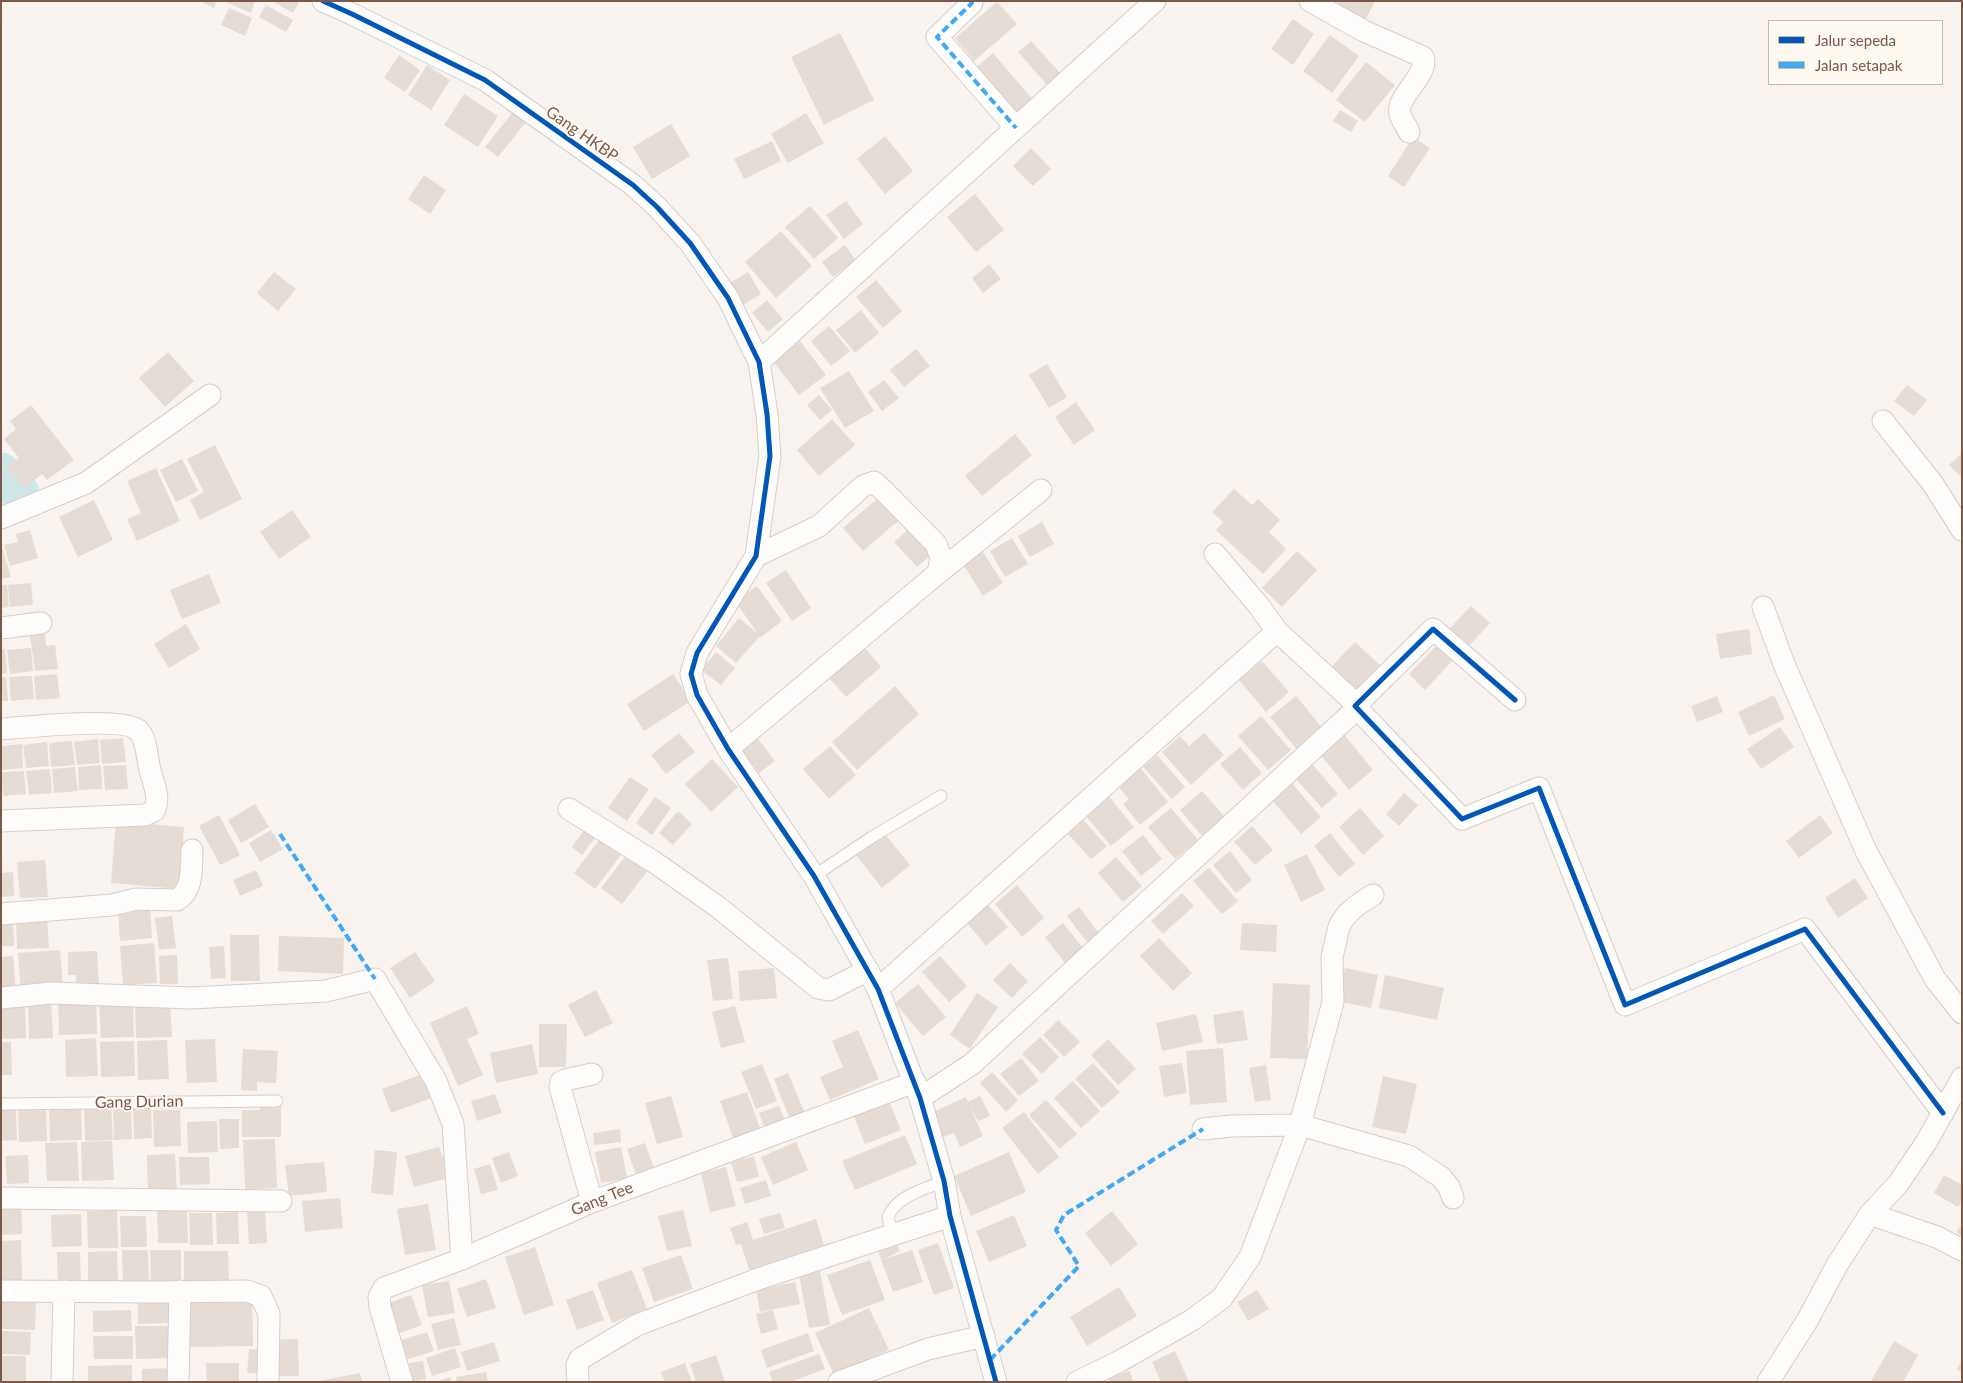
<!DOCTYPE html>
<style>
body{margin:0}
#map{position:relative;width:1963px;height:1383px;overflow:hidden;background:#f8f3ee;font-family:Lato,sans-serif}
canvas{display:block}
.frame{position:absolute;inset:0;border:2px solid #7a594b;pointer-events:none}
.legend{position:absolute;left:1768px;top:20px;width:175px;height:65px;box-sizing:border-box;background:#fff9f1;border:1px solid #cab9af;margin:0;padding:6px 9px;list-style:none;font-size:15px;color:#7a594b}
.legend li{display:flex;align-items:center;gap:10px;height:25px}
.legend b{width:25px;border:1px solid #cab9af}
</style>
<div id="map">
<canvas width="1963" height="1383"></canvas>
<div class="frame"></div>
<ul class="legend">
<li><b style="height:6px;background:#0057b8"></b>Jalur sepeda</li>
<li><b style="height:6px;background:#3fa9f5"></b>Jalan setapak</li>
</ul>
</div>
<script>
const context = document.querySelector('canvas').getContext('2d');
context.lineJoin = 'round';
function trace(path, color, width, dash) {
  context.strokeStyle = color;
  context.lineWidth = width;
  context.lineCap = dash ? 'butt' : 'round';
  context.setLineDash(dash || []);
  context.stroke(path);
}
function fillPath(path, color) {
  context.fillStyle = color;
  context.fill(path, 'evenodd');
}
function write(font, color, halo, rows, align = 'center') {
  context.font = font + ' Lato,sans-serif';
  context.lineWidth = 4;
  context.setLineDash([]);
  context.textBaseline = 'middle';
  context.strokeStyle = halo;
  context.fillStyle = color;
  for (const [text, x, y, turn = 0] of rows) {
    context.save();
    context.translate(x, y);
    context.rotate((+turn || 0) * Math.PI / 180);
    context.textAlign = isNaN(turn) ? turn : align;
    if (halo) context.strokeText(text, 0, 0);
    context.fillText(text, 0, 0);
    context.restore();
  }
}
const river = new Path2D(`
 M1,472L20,493`);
const building = new Path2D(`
 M200,1H217L214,8Z
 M224,1H255L251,13Z
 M272,1H296L299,3L293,13Z
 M1340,1H1375L1365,21L1337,5Z
 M997,2L1017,24L974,61L955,38Z
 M266,5L293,20L286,32L259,17Z
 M229,8L252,18L245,36L221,25Z
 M1293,19L1314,34L1293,65L1271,49Z
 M840,33L874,100L824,125L791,57Z
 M1330,35L1359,56L1332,93L1303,71Z
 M1031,41L1061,74L1048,86L1018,52Z
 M993,53L1033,100L1014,115L974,69Z
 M399,55L420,70L405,92L384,78Z
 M1366,62L1395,85L1365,122L1336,100Z
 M427,65L450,80L431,110L408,95Z
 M464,94L498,116L478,147L444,125Z
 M1340,110L1358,121L1351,132L1333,121Z
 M513,112L526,122L498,157L485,147Z
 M806,113L824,143L788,163L771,134Z
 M671,124L690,156L652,179L633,147Z
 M885,136L913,171L885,194L857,159Z
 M1413,137L1430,148L1404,187L1388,176Z
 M772,141L781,161L744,179L734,159Z
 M1031,148L1051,169L1033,186L1013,166Z
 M424,175L446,190L430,214L408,199Z
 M975,194L1004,230L976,252L947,217Z
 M846,201L863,224L844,239L826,215Z
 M810,206L838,238L814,259L785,227Z
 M781,231L812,266L776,298L745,262Z
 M845,245L856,261L833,277L822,262Z
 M989,264L1001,279L983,293L972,278Z
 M274,272L296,289L278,311L257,293Z
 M748,272L761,294L743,305L730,283Z
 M876,280L902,311L883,328L856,297Z
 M767,300L783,319L768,332L752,313Z
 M861,310L879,333L855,353L836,330Z
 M829,326L850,351L831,366L811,341Z
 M800,341L826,375L799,395L773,361Z
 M916,349L930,366L904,387L890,370Z
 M168,352L194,381L165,407L139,378Z
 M1047,364L1067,397L1049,408L1029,375Z
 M849,371L874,411L845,428L820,388Z
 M884,380L899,398L882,411L868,392Z
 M1907,385L1927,400L1914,416L1894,401Z
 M819,395L832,410L820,420L807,405Z
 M1076,402L1095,430L1074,445L1055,417Z
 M31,405L74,460L47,480L42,474L23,489L6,467L19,458L4,439L16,429L10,421Z
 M832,419L855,445L819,476L797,450Z
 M1015,434L1032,455L982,496L965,476Z
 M215,445L242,499L200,520L190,500L204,492L187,459Z
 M1962,453V478L1949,465Z
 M182,459L198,491L176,502L160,470Z
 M156,468L180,521L137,541L127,519L141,513L127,481Z
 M1234,489L1252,505L1258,499L1280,520L1269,532L1286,549L1263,574L1216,530L1223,522L1212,512Z
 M878,498L898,521L863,551L843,528Z
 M94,500L113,540L78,557L59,517Z
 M292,510L311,537L279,559L260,532Z
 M1042,522L1054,544L1030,557L1018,536Z
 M910,528L932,554L917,567L894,542Z
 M30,530L38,558L10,566L4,545L18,542L16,534Z
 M1012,538L1028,564L1005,577L990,551Z
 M1,544L11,577L1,579Z
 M981,549L1003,583L983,596L961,561Z
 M1297,551L1317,570L1282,607L1262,588Z
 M786,570L811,608L792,621L766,583Z
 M209,574L221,603L182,619L170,590Z
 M31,583L33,605L10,607L8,585Z
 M1,585H7L9,607L1,608Z
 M757,586L782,621L760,638V636L736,663L716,646L739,618L758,634L735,601Z
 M1471,606L1490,623L1467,648L1448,630Z
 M186,624L200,649L169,668L154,644Z
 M1749,629L1752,654L1720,659L1716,634Z
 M45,634L46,646L55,645L58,669L35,671L30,636Z
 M859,641L881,667L846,697L824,672Z
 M1355,642L1383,668L1360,694L1331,667Z
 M1437,645L1453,660L1425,690L1409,674Z
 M31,648L33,671L10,674L7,650Z
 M1,649H5L7,673L1,674Z
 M716,652L735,668L721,685L701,670Z
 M1262,661L1289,692L1266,712L1239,680Z
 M57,674L60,698L36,700L34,676Z
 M673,674L691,701L644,731L627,704Z
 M32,676L34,699L11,701L9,677Z
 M1,677H6L8,701H1Z
 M895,686L919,714L857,770L832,742Z
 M1774,695L1785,719L1749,736L1738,712Z
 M1296,696L1325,731L1299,752L1270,717Z
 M1717,696L1723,712L1697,722L1691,706Z
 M1261,716L1291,750L1268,770L1238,736Z
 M1780,727L1794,747L1761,769L1747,749Z
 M679,733L695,752L666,774L651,755Z
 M1204,733L1224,755L1191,785L1162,752L1180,736L1189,746Z
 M1343,733L1373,770L1349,790L1319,753Z
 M755,735L775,761L759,773L739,747Z
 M123,738L126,762L102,764L100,740Z
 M98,739L100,763L77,765L74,742Z
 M72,741L75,765L51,767L49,743Z
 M47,742L49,766L26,768L23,745Z
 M22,744L23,768L1,770V746Z
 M830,746L856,775L829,799L803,769Z
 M1240,747L1262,773L1243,790L1220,764Z
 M1157,755L1185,787L1172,799L1143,767Z
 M712,759L738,787L711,812L685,784Z
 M101,765L102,789L79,790L78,767Z
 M126,765L128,789L105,790L103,766Z
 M1138,765L1168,802L1140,825L1123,804L1129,799L1116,784Z
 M1313,765L1338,794L1322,808L1296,779Z
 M75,767L78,791L54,793L52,769Z
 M50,769L52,793L29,795L26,771Z
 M24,771L26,794L3,796L1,772Z
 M630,777L649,789L627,821L608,808Z
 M1291,782L1321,817L1301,834L1271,799Z
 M1202,791L1225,817L1202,836L1180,810Z
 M1106,793L1134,827L1111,846L1083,813Z
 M1404,793L1418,805L1399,826L1386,814Z
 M655,797L671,808L652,835L636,823Z
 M255,804L269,827L241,843L228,820Z
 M1171,808L1198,840L1175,859L1148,827Z
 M1360,808L1384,836L1363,855L1339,827Z
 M678,811L692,824L673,845L659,833Z
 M219,815L240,855L220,865L199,826Z
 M1820,815L1833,833L1799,858L1786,841Z
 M1083,820L1107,846L1091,859L1068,834Z
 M116,821L184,827L179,889L111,883Z
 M1252,826L1273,850L1255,865L1234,842Z
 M586,827L597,835L582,855L572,847Z
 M271,830L283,849L260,862L249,843Z
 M884,833L910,865L882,888L856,855Z
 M1330,833L1355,864L1339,877L1314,846Z
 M1143,835L1162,859L1141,876L1122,851Z
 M600,839L621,855L595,889L574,873Z
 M1230,851L1252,880L1236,893L1213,865Z
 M628,853L649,869L622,904L601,888Z
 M1307,854L1325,890L1301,902L1284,865Z
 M1116,857L1142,886L1123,902L1098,873Z
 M45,860L48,897L20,898L17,862Z
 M1209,868L1238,901L1222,914L1193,881Z
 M256,870L263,886L240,896L233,880Z
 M13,872L14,896L1,897V873Z
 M1855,878L1868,898L1838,918L1825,898Z
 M1017,885L1044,918L1022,937L995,904Z
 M1182,893L1194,906L1163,934L1151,921Z
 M988,905L1008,927L986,946L967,923Z
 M150,907L152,938L120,941L118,909Z
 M1079,907L1101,936L1089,945L1067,916Z
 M47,916L49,948L17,949L16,917Z
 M172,916L176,948L159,950L155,918Z
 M1,919H13L14,946H1Z
 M1063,923L1083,948L1065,963L1045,937Z
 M1242,923L1277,925L1276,952L1240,950Z
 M230,935H259L260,981H231Z
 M279,936L344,938L343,974L278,971Z
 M1159,938L1192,973L1173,991L1140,956Z
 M154,943L157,983L123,985L120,946Z
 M224,946L226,978L211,979L209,947Z
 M60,950L63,989L21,992L18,953Z
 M97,951L99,984L76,985V975H68V952Z
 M415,952L435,981L410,998L390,968Z
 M177,955L178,984H160L159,956Z
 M13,956L16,992L1,993V957Z
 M940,956L967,986L949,1002L922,972Z
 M728,958L733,999L713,1001L707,960Z
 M1010,963L1028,981L1012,998L993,980Z
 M774,968L777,998L740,1001L738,971Z
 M1345,968L1378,975L1371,1008L1338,1001Z
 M1385,975L1444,988L1437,1020L1379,1008Z
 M1273,983L1310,985L1307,1059L1270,1058Z
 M918,984L946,1017L923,1036L895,1003Z
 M596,990L613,1023L585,1037L568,1005Z
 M977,993L998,1007L970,1049L950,1035Z
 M96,995L97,1034L59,1035L58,996Z
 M51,997L53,1038L29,1039L28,998Z
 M133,1001L134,1037L101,1038L99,1002Z
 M1,1002H25L26,1038L1,1039Z
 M170,1002L172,1037L136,1038L135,1004Z
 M467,1006L479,1034L467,1039L483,1075L458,1086L430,1023Z
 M735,1006L745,1042L721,1048L712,1012Z
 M1243,1010L1248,1040L1217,1044L1213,1015Z
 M1196,1014L1203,1042L1162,1051L1156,1023Z
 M1058,1020L1080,1042L1064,1057L1043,1035Z
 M539,1024H567L566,1067H539Z
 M858,1030L879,1079L830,1100L820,1077L843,1067L832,1041Z
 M1040,1037L1059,1057L1042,1074L1022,1054Z
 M96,1038L98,1076L66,1077L65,1040Z
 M215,1039L217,1082L187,1083L185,1040Z
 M1108,1039L1136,1069L1118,1085L1091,1055Z
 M167,1040L169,1079L138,1080L137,1041Z
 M134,1041L135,1076L101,1077L100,1042Z
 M1,1042H11L12,1075H1Z
 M532,1044L538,1074L496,1083L490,1053Z
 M1223,1048L1227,1102L1190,1105L1186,1051Z
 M243,1049L278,1051L276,1083L257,1082V1091L241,1090Z
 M1021,1058L1039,1081L1019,1096L1000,1074Z
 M1093,1063L1120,1092L1102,1108L1075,1079Z
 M1182,1063L1187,1093L1164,1097L1159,1066Z
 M762,1064L777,1101L756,1109L741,1072Z
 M1266,1065L1271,1100L1255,1102L1249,1068Z
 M992,1072L1018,1100L1006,1112L980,1083Z
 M425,1073L434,1097L391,1113L382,1089Z
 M788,1073L806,1116L791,1122L774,1079Z
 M1383,1076L1417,1084L1406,1134L1372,1127Z
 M1073,1081L1100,1111L1081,1128L1054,1098Z
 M747,1092L761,1131L734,1140L720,1101Z
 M495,1094L502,1113L477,1121L471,1101Z
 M671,1096L683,1137L657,1144L645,1103Z
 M980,1096L990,1116L978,1121L970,1107L983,1136L960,1147L954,1133L942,1137L931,1113L966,1097L968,1102Z
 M888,1099L901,1130L865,1144L853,1114Z
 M1046,1100L1077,1134L1060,1149L1029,1115Z
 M111,1104L113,1140L85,1141L84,1105Z
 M81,1105L82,1140L50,1141L49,1106Z
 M260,1105H281V1137H242V1110H260Z
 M779,1106L786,1124L766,1132L759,1113Z
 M151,1107L152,1138L134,1139L133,1108Z
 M1,1108H16L17,1140L1,1141Z
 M46,1108L47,1141L19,1142L18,1109Z
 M113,1108H131L132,1139L114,1140Z
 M153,1110H180L181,1146L154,1147Z
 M1024,1112L1059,1157L1038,1174L1002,1128Z
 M219,1119H239V1148L220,1149Z
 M217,1121L218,1152L188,1153L187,1122Z
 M620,1129L621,1142L594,1145L593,1133Z
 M905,1135L917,1164L855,1190L842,1161Z
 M275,1139L277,1188L245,1189L243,1140Z
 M112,1141L114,1180L82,1181L81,1142Z
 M77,1142L79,1181H47L45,1143Z
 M796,1142L808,1170L773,1185L761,1157Z
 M645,1143L656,1174L638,1180L627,1149Z
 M439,1147L442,1156L450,1153L449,1178L414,1187L405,1156Z
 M621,1147L627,1178L601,1183L595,1152Z
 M375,1150L397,1152L393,1195L371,1193Z
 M509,1152L518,1176L501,1183L492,1158Z
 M1009,1152L1026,1192L971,1216L954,1176Z
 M175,1154L177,1194L148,1195L147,1155Z
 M28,1155L29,1183L7,1184L5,1156Z
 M754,1156L759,1177L737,1182L731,1162Z
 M179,1157H209L210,1184L180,1185Z
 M324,1162L327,1192L289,1196L285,1165Z
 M490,1164L498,1190L481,1194L474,1169Z
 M726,1167L736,1206L710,1212L701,1173Z
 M1944,1175L1962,1185V1200L1958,1207L1934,1193Z
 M766,1180L771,1196L745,1204L740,1188Z
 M340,1198L343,1228L305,1232L302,1201Z
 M1,1204H21L22,1234L1,1235Z
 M428,1204L436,1250L405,1255L397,1209Z
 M157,1208H187L188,1243H158Z
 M265,1209L267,1243L249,1244L247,1210Z
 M117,1210L118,1248H88L87,1211Z
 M683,1210L692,1246L667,1251L658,1216Z
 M1112,1211L1138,1244L1111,1266L1085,1233Z
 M238,1212L239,1244H217L216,1213Z
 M189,1213H212L213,1245H190Z
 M780,1213L785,1228L764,1234L759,1219Z
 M81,1214L82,1246L52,1247L51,1215Z
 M1014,1215L1027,1246L989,1262L976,1231Z
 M120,1216H146L147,1247H121Z
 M816,1219L824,1245L749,1270L741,1244L736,1245L730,1228L747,1222L753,1240Z
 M1962,1224V1236L1956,1232Z
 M21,1240L22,1281H1V1241Z
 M896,1242L900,1251L882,1260L912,1250L923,1282L893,1292L878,1251Z
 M938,1243L954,1288L934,1295L918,1250Z
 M535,1247L554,1305L524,1315L505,1257Z
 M122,1250H148L149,1285H123Z
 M150,1250H181V1284H151Z
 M117,1251L118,1287H88V1252Z
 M184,1251H228L229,1285L184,1286Z
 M57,1252H80L81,1287H58Z
 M681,1255L693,1289L654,1302L642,1268Z
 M870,1260L885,1300L842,1315L827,1275Z
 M632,1270L647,1309L612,1323L597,1283Z
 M820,1271L830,1325L809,1328L799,1275Z
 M486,1279L496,1308L467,1317L457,1289Z
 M449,1281L455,1313L428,1317L422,1285Z
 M795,1282L800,1304L760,1312L756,1290Z
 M1119,1287L1137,1316L1087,1346L1070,1317Z
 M593,1290L604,1320L577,1330L566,1300Z
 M1257,1290L1269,1309L1248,1321L1237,1302Z
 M411,1295L422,1325L397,1334L386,1304Z
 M138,1298H169L170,1323L138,1324Z
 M252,1299L253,1346L185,1347L184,1300Z
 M1,1300L36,1301L35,1330L1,1329Z
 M869,1308L889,1350L834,1375L815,1333Z
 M131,1310L132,1331L93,1332V1311Z
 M773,1310L778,1329L761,1334L756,1314Z
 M454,1318L461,1345L438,1350L431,1324Z
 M135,1326H169L170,1358L136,1359Z
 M2,1331L31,1332L30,1355L2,1354Z
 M427,1332L434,1351L405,1360L399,1341Z
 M808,1333L814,1351L767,1368L761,1350Z
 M93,1336H133V1359H94Z
 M298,1339L299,1376H276L274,1340Z
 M1894,1341L1918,1355L1903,1382H1873L1871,1381Z
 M494,1342L500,1361L467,1371L461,1352Z
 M455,1348L461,1367L432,1376L426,1358Z
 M249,1349L267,1350L266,1374L247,1373Z
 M1175,1351L1189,1382H1161L1152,1362Z
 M819,1354L825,1369L790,1382H773L769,1372Z
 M716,1355L725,1382H696L690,1364Z
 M1,1356H26V1382H1Z
 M1962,1360V1372L1957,1369Z
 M423,1361L426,1379L413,1382L409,1363Z
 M206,1363H239V1382H207Z
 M685,1363L692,1382H665L661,1372Z
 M132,1365V1382H88V1366Z
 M174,1368V1382H142V1369Z
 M1130,1371L1133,1382H1110L1108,1377Z
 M486,1372L488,1382H457L456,1377Z
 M360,1373L362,1382H320L319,1381Z
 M450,1377L452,1382H436Z`);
const lane = new Path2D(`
 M814,876L872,837L941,796
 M1,1104L277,1101
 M892,1235L888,1217C896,1196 925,1189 944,1181`);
const street = new Path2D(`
 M323,1L352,14L485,80L633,185L657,207L690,243L728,298L759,362L767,414L770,456L756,556L697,653L691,674L697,695L728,749L814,876L878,989L920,1098L944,1181L950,1216L996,1382
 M970,1L972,3L937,37L1016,128
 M1310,1L1364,31L1423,57C1430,74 1395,97 1400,114C1401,120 1407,126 1409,132
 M759,362L1155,1
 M1883,421L1933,484L1962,530
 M1,518L86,483L210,395
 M938,573L1041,490
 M1763,607L1784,664L1866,851L1935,979L1962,1013
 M1,628L41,623
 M1515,700L1433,629L1355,706L1462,819L1539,788L1625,1005L1805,929L1943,1113
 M1,729C25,727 123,717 138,730C147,739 147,758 150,770C153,783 161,798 154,811L145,815L1,821
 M728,749L938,573L941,558L936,544L883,490L874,482L863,486L819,526L756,556
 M569,809L654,862L718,907L818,988L829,990L868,970
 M1,914L112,905L136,899L177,900C194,890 191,867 192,850
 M878,989L1277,631L1259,606L1215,554
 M1,998L51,993L191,998L326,991L375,979L436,1081L453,1124L462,1259
 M592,1074L565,1080L561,1082L560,1087L592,1202
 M920,1098L972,1064L1353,712L1355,706L1353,701L1277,631
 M1203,1129L1231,1126L1300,1125L1409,1156L1441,1177L1449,1187L1453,1198
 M1,1198L281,1201
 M1870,1214L1937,1237L1962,1250
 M1,1291L152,1292L247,1291L261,1296L269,1314L268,1382
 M62,1382L64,1291
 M178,1382L180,1291
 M402,1382L380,1307L379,1297L384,1288L462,1259L592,1202L915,1082
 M578,1382L577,1365L580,1359L637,1325L758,1279L950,1216
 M839,1382L928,1349L984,1336
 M1077,1382L1120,1361L1192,1320L1222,1298L1250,1257L1300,1125L1333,1002L1332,957L1339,927C1345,912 1360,903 1373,895
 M1768,1382L1807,1321L1837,1265L1870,1214L1898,1184L1927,1141L1962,1078`);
const quiet = new Path2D(`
 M970,1L972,3L937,37L1016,128
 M280,834L375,979
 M990,1360L1079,1266L1056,1230L1064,1215L1203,1129`);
const cycleway = new Path2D(`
 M323,1L352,14L485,80L633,185L657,207L690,243L728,298L759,362L767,414L770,456L756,556L697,653L691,674L697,695L728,749L814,876L878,989L920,1098L944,1181L950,1216L996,1382
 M1515,700L1433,629L1355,706L1462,819L1539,788L1625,1005L1805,929L1943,1113`);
const streetNames = [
 ["Gang HKBP",582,134,35],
 ["Gang Durian",139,1102,-1],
 ["Gang Tee",602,1199,-22]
];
trace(river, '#cee8ea', 39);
fillPath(building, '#e5dcd5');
trace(lane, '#d6cec9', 13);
trace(street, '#d6cec9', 23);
trace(lane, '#fefdfc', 11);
trace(street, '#fefdfc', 21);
trace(quiet, '#3fa9f5', 4, [8, 4]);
trace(cycleway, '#0057b8', 5);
write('16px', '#7a594b', '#fff9f1', streetNames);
</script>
